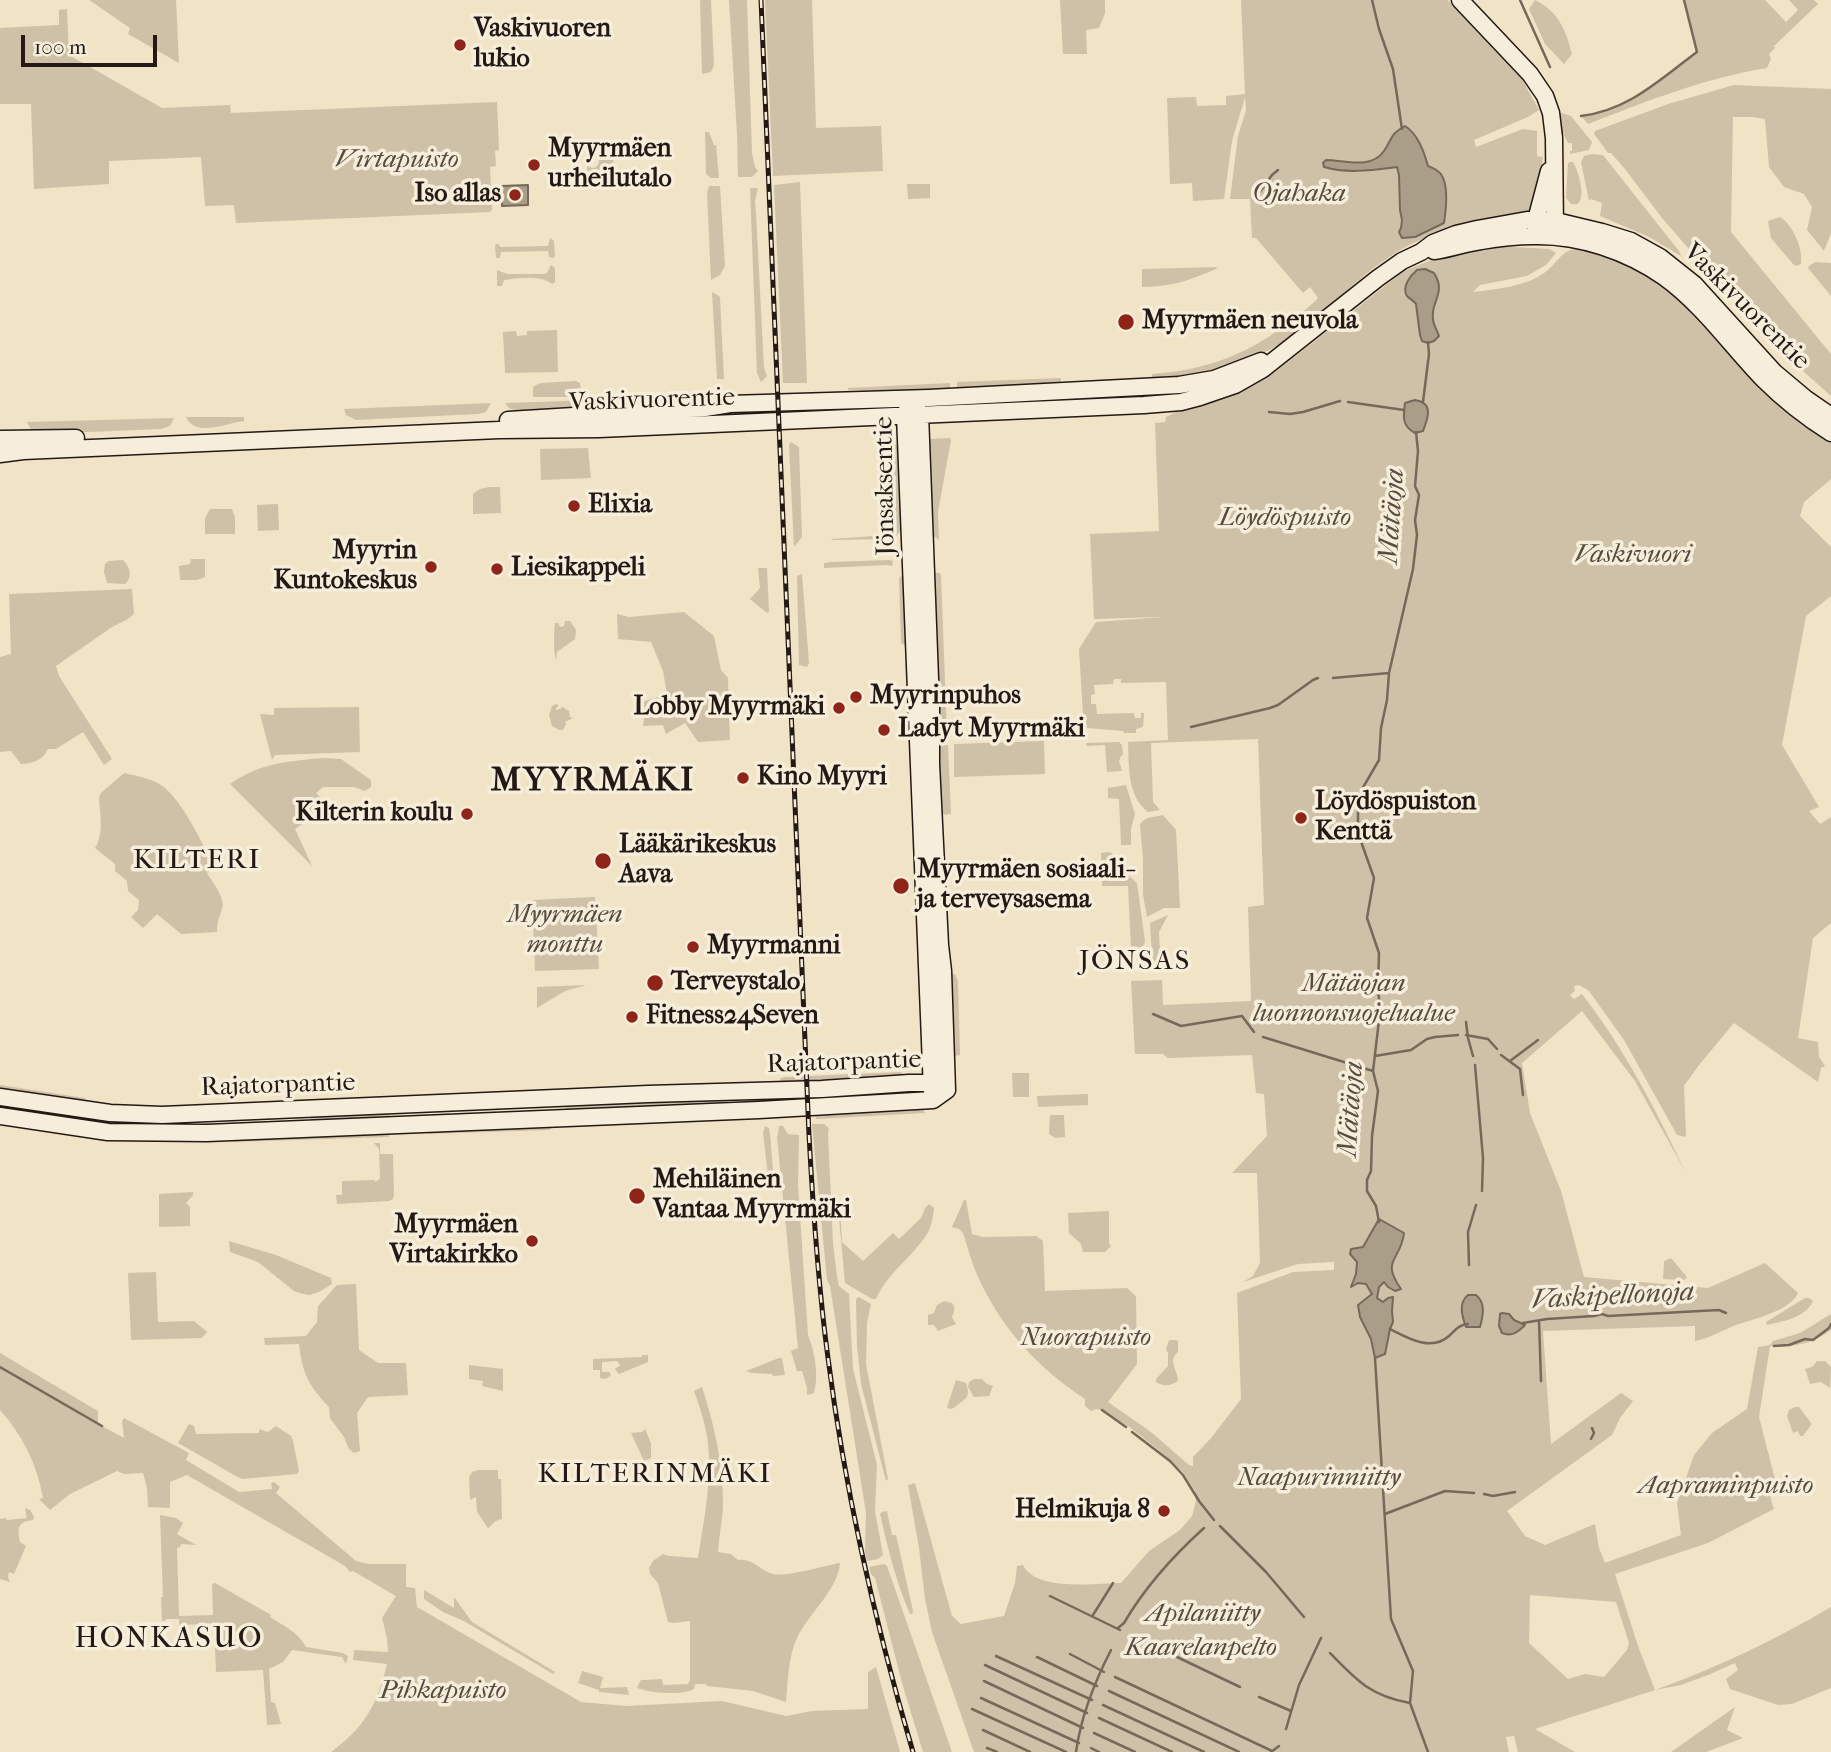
<!DOCTYPE html>
<meta charset="utf-8">
<style>
body{margin:0}
#map{position:relative;width:1831px;height:1752px;overflow:hidden;background:#f1e3c6;font-family:"IM FELL French Canon",serif}
canvas{display:block}
.scale{position:absolute;left:21px;top:35px;width:136px;height:32px;box-sizing:border-box;border:4px solid #241914;border-top:0;padding-left:9px;font-size:21px;line-height:24px;white-space:nowrap;color:#241914;-webkit-text-stroke:5px #f6edda;paint-order:stroke}
</style>
<div id="map">
<canvas width="1831" height="1752"></canvas>
<div class="scale">100 m</div>
</div>
<script>
const context = document.querySelector('canvas').getContext('2d');
context.lineJoin = 'round';
function fillPath(path, color) {
  context.fillStyle = color;
  context.fill(path, 'evenodd');
}
function trace(path, color, width, dash) {
  context.strokeStyle = color;
  context.lineWidth = width;
  context.lineCap = dash ? 'butt' : 'round';
  context.setLineDash(dash || []);
  context.stroke(path);
}
function write(font, color, halo, rows, align = 'center') {
  context.font = font + ' "IM FELL French Canon",serif';
  context.lineWidth = 7;
  context.setLineDash([]);
  context.textBaseline = 'middle';
  context.strokeStyle = halo;
  context.fillStyle = color;
  for (const [text, x, y, turn = 0] of rows) {
    context.save();
    context.translate(x, y);
    context.rotate((+turn || 0) * Math.PI / 180);
    context.textAlign = isNaN(turn) ? turn : align;
    if (halo) context.strokeText(text, 0, 0);
    context.fillText(text, 0, 0);
    context.restore();
  }
}
const green = new Path2D(`
 M89,0H176L179,63L128,34L130,28Z
 M700,0H711L714,65L711,72L702,74Z
 M729,0H747L752,153L755,167L758,171L752,177H738L737,134Z
 M765,0H812L816,128L881,126L883,171L773,176Z
 M1060,0H1105V13L1099,28L1086,30L1087,54H1063Z
 M1241,0H1448L1522,79L1539,110L1528,117L1474,140L1476,147L1523,129L1537,131V156L1543,157C1540,174 1540,199 1528,212C1492,220 1453,224 1420,240C1374,260 1340,299 1301,330C1276,351 1217,375 1184,377C1173,378 1163,377 1152,378V374C1207,370 1250,354 1293,319C1301,313 1311,306 1318,298L1310,287L1303,293L1256,238H1252L1250,199H1230L1238,136L1246,110L1245,97L1232,141L1224,199L1193,201L1192,183L1170,184L1167,98L1196,97L1197,106L1226,105V96L1245,94Z
 M1535,0C1558,11 1566,30 1572,54L1564,64L1545,44L1529,9Z
 M1684,0H1765L1786,22L1798,10L1789,0H1814L1818,4L1774,46L1775,48L1769,54L1771,59L1767,68C1705,78 1647,101 1588,124L1581,116C1629,110 1659,80 1696,52Z
 M67,9L69,55L162,108L230,105L231,113L497,102L499,150L495,151L496,166L490,167L492,210L490,212L236,223L234,205L205,206L201,157L109,161V184L34,189L31,104H0V28L59,25V10Z
 M1734,85L1831,89V233L1824,251L1807,230L1812,207L1804,194L1784,187L1769,167L1765,119L1752,117H1733L1731,232L1831,354V396L1765,337L1662,218L1625,169L1611,153H1608L1594,134L1595,131L1668,104Z
 M1562,113L1571,116L1592,142L1589,150L1570,154V151H1572V143H1568L1559,125L1558,114Z
 M705,132H709L714,145H716L719,178H711L706,174Z
 M1592,154L1603,155L1679,251L1681,256L1649,237L1600,216L1602,203L1591,199L1589,201L1581,162L1584,156Z
 M599,160H613C612,176 604,182 588,182L587,166C594,170 599,167 599,160Z
 M1570,162H1573C1578,170 1587,198 1577,204C1575,205 1573,204 1571,204L1566,198L1568,163Z
 M800,182L807,383H783L774,185Z
 M907,184H930V198L908,199Z
 M709,186H720L725,266L720,275L711,280L707,193Z
 M750,188H758L755,201L756,213L764,368L767,376L761,382L757,373Z
 M1780,217C1793,225 1803,248 1801,264L1796,266L1793,264L1771,238L1768,221Z
 M550,238L554,241L555,256L553,258L549,257L548,251L501,252L500,258H496L495,246L496,244H498L501,247L548,246Z
 M1496,246L1549,249L1556,253L1546,265L1527,276L1480,285L1473,292C1497,289 1524,287 1544,273C1555,266 1563,248 1577,249C1584,249 1592,252 1598,254C1667,272 1695,320 1742,367C1768,392 1802,419 1831,442V479L1804,502L1800,516L1831,547V596L1806,616L1782,745L1819,807L1809,811L1820,824L1831,817V923L1813,938L1798,1038L1818,1042L1819,1057L1825,1066L1821,1068L1818,1082L1734,1023L1699,1065L1684,1086L1686,1137L1677,1135L1624,1040L1589,991L1579,985L1574,986L1575,991L1570,995L1574,999L1582,994C1624,1048 1656,1110 1685,1171L1635,1081L1582,1011L1522,1063L1530,1113L1561,1191L1584,1277L1708,1288L1765,1263L1798,1293C1790,1311 1754,1319 1736,1325C1723,1330 1710,1338 1695,1341V1326L1543,1331L1551,1444L1621,1393L1633,1401L1620,1418L1612,1435L1507,1511L1525,1536L1545,1545L1595,1524L1599,1548L1605,1563L1681,1535L1677,1503L1694,1455L1712,1433L1747,1409L1758,1347L1770,1345L1773,1341L1800,1333L1831,1314V1330C1812,1344 1792,1348 1770,1346L1759,1417L1776,1483L1767,1486L1774,1509L1708,1543L1615,1574L1638,1646L1655,1690C1716,1668 1775,1640 1831,1607V1688L1792,1704L1778,1705L1730,1689L1726,1679L1738,1670L1735,1663L1708,1675L1681,1685L1655,1690L1535,1729L1575,1752H1518L1514,1736L1506,1737L1509,1752H974L932,1632L925,1599L919,1548L908,1485L915,1483L952,1616L961,1624L1004,1616L1015,1583L1017,1566L1023,1565C1036,1592 1096,1583 1121,1583L1149,1551L1180,1530L1192,1516L1196,1501L1195,1491L1183,1472L1160,1451L1128,1426L1102,1410L1097,1409L1091,1411L1085,1406V1399C1039,1369 1002,1329 979,1279C972,1265 968,1248 963,1233L959,1229L952,1227L964,1200H966L972,1234L983,1237L1036,1236L1043,1241L1045,1291L1127,1288L1136,1296L1137,1364L1108,1402L1151,1432L1189,1465L1193,1466V1457L1211,1438L1241,1399L1237,1293L1293,1272L1334,1270V1262L1298,1264L1243,1282L1253,1276L1260,1263L1257,1173H1232L1267,1136L1264,1094L1256,1093L1252,1055L1168,1058L1163,1054H1135L1131,981L1162,980L1163,1005L1251,1001L1248,907L1264,905L1258,739L1151,743L1153,802L1160,810L1148,812C1127,796 1129,766 1128,742L1168,740L1166,682L1121,683V679H1114L1113,684L1094,685L1095,694L1091,695V704H1096L1097,714L1134,713L1135,718H1141V713H1144L1143,727L1136,729V733H1124L1123,731L1087,728L1083,715L1079,649L1096,622L1163,617L1094,619L1090,534L1159,531L1155,423L1165,422L1166,417L1190,405L1231,396L1274,373L1404,271L1449,253ZM1530,1595L1616,1602L1629,1643L1627,1650L1604,1677L1585,1674L1568,1679L1529,1643Z
 M1815,262L1831,263V296L1808,268L1809,266Z
 M551,265L555,268V282L552,284C540,275 519,278 504,280L502,286H497V270L507,274H544L547,273Z
 M1217,267L1216,269C1187,281 1175,286 1142,287V269Z
 M712,292L720,297L724,379H717Z
 M557,330L558,372L505,373L503,332L516,331L517,336L527,335V331Z
 M1061,378V385L957,389V382Z
 M576,381L580,383L581,389L573,394L572,397H533V387L540,383Z
 M950,383V389L886,391L848,390V388Z
 M624,399V401L610,404L517,411L509,408L505,403Z
 M491,403L486,412L478,414L356,420L346,415L344,409Z
 M186,417H244V421C226,423 196,438 186,417Z
 M174,418L170,426L161,429L41,434L32,431L27,422Z
 M950,438L951,440L938,512L939,540L934,536L930,530L928,439Z
 M791,442L799,447L802,537L794,547L789,445Z
 M893,444L898,445L902,529L896,536L891,539L832,540L831,539L890,535L896,534Z
 M588,448L591,478L541,480L540,449Z
 M489,487H500L501,513L473,514V494L480,489Z
 M278,504L279,530L258,531L257,505Z
 M210,509H232L235,517V534H205V518Z
 M191,559H205V577L197,580H180L179,566L190,564Z
 M123,560C130,567 133,577 125,584L107,583L104,572L105,564L109,561Z
 M890,560L893,561L892,566L887,565L824,568V563L831,562Z
 M758,568H767L769,612L767,613L750,599L760,588Z
 M932,573H940L941,576L947,735L937,736Z
 M802,574L809,663L807,667L799,665L797,576Z
 M904,574L908,645H905L901,643L899,578Z
 M132,589L134,614L128,619L112,627L56,666L59,676L112,759L104,765L83,732L56,749H48C43,760 32,764 21,764L11,751L0,752V657L11,654L9,594Z
 M684,612L714,636L721,670L728,678L730,740L698,742L685,723L666,734L663,725L643,726L644,717L639,703L667,694L663,671L651,642L618,639L617,614L629,617Z
 M565,621H570L576,630L575,639L557,652L556,660C553,651 554,632 555,623H558L560,627L564,626Z
 M556,704L559,706L556,708V710L562,708L561,706L569,711L570,717L573,718L565,722L566,724L563,730H559L552,726L549,715L552,706Z
 M359,707L360,752L275,755L272,760L260,714L274,715V708Z
 M1044,741L1045,774L954,777V744Z
 M1119,742L1122,745L1123,755L1121,756L1119,761L1122,771L1107,772L1105,745L1087,746L1086,743Z
 M936,745H948L951,814L939,815Z
 M324,758L341,759L371,780V787L365,791L354,787H323L316,793L325,802L315,815L295,829L312,866L230,784C260,763 288,761 324,758Z
 M124,773C137,776 155,779 165,788C186,807 201,842 215,867L207,873C212,882 226,898 222,909C219,918 217,922 217,932L181,934L157,914L143,928L131,917L138,910L139,900L128,891L127,881L115,871V864L95,848C104,834 100,815 99,798L101,793Z
 M1126,785L1135,814L1131,829V845H1121L1119,799L1108,798V788Z
 M1163,815L1176,830L1180,908H1164L1147,917L1143,895V860L1140,825C1144,816 1155,817 1163,815Z
 M1109,852L1123,859L1127,874L1137,883L1145,941L1144,945L1141,947L1131,949L1128,886H1102L1101,853Z
 M595,897L599,969L535,971L532,900Z
 M1168,915L1159,932L1161,972L1153,971L1150,923Z
 M955,974L958,981L960,1055L951,1057L950,975Z
 M586,985L565,991L537,1008V987Z
 M901,1072L904,1077L779,1083L781,1078L785,1077Z
 M1012,1073H1029V1097H1013Z
 M0,1085L85,1098L87,1103L0,1091Z
 M1088,1094V1105L1038,1107L1037,1096Z
 M727,1096V1105L566,1113L565,1103Z
 M923,1108L925,1113L816,1119L815,1112Z
 M389,1112V1120L312,1121L310,1118L312,1114Z
 M1050,1115H1064L1065,1137L1055,1138L1049,1134Z
 M552,1123V1128L549,1130L428,1134V1130Z
 M812,1124H824L829,1128L828,1133L833,1243L837,1276L839,1286L849,1294L853,1369L877,1465L875,1511L883,1555L878,1559L867,1561L865,1551L866,1513L830,1286L827,1280Z
 M765,1126L769,1128L770,1133L774,1183L772,1188L769,1184L763,1133Z
 M779,1126H783L788,1134L799,1135L798,1185L808,1335C815,1352 819,1376 814,1393L807,1395V1388L802,1371H797L791,1351L798,1348L777,1138Z
 M388,1131L389,1137L234,1142L232,1140Z
 M374,1143H380V1154H393L394,1195L393,1199L389,1201L337,1204L336,1195H342V1181L375,1180V1182L380,1179L379,1149Z
 M193,1192V1195L186,1203L190,1207V1226L159,1227V1194Z
 M929,1204L934,1208C933,1216 932,1226 927,1234C912,1258 888,1272 876,1299H872L845,1283L838,1208L840,1207L842,1242L863,1261L893,1233L899,1239L921,1218L925,1208Z
 M1109,1211V1243L1111,1246L1105,1252H1083L1081,1244L1069,1233L1068,1213Z
 M229,1241L276,1255L331,1278L332,1284L319,1292L310,1295L303,1294L294,1291L258,1262L230,1252Z
 M1671,1258L1687,1277L1684,1280L1663,1279L1664,1261Z
 M156,1272L158,1322L194,1321L207,1332L202,1338L131,1340L128,1273Z
 M356,1284L359,1350L378,1363H406L408,1395L368,1397L357,1413L360,1451L354,1453L349,1449L344,1437L330,1418L329,1407C309,1386 302,1373 299,1344L265,1345L264,1338L306,1336L317,1322L318,1306L337,1285Z
 M859,1297L871,1304L867,1323L866,1364L888,1479L886,1481L861,1384L857,1346L856,1300L857,1298Z
 M1805,1298H1809L1813,1301C1805,1318 1784,1321 1767,1325L1766,1322Z
 M944,1301L952,1303C956,1309 954,1311 952,1317L956,1324L938,1331L934,1325H928V1315L934,1313L937,1305Z
 M1169,1340H1175L1178,1341V1352C1167,1361 1178,1370 1178,1381C1169,1386 1165,1387 1156,1382V1379L1168,1366V1353L1166,1349Z
 M0,1353L98,1411V1424L124,1438L122,1421L124,1418L189,1453L186,1460L239,1492L272,1489L271,1483L274,1482L280,1487L276,1493L356,1561L369,1564H406V1587L415,1588L417,1607L581,1702L626,1706L722,1701L786,1716L812,1711L868,1709V1672L876,1667L900,1752H331C365,1727 377,1705 387,1664L353,1660L354,1650L388,1652L387,1638L382,1618L396,1596L353,1571L350,1572L345,1566L187,1475L170,1482V1508L148,1507L147,1488L143,1473L124,1474L117,1471L70,1494L50,1510L39,1499L43,1498C37,1464 23,1436 0,1410Z
 M642,1355H648V1362L619,1374L615,1369L620,1365L617,1361L602,1362V1372H609L611,1375L606,1379L600,1378V1370H593V1359L642,1357Z
 M779,1358H782L785,1375L773,1376L772,1374L752,1373L746,1371Z
 M1817,1361H1825L1831,1367L1830,1388L1821,1382L1810,1384L1805,1369L1812,1367Z
 M469,1365L503,1369V1391L482,1386L483,1381L469,1379Z
 M974,1379H982L987,1384L993,1386L989,1396L974,1397L968,1387L969,1382Z
 M956,1380L966,1383C972,1400 963,1399 954,1408L950,1409L947,1407Z
 M702,1387C714,1424 723,1463 723,1502C723,1519 719,1535 718,1552L731,1554L738,1560C753,1558 760,1571 773,1574C789,1577 822,1566 840,1563C838,1590 808,1614 797,1638C788,1657 788,1681 786,1702L753,1691L707,1686L706,1684H695L694,1689C681,1696 651,1693 637,1688L641,1680H644L662,1679L663,1685L688,1684L690,1680V1621L673,1623L668,1622L658,1583L650,1574L649,1568L653,1561L663,1554L669,1556L698,1558C704,1520 712,1481 708,1443C706,1426 700,1407 694,1391Z
 M1795,1407H1799L1811,1423V1425L1803,1436H1800L1798,1431L1793,1433L1787,1416L1789,1410Z
 M189,1424L194,1426L196,1434L259,1433V1429L268,1432L276,1426L291,1436L293,1441L299,1471L297,1474L242,1479L236,1476L178,1443Z
 M645,1429L651,1443V1458L644,1461L631,1433L642,1432Z
 M478,1470H498V1479H501L502,1519L496,1521L488,1528L477,1512L476,1497L470,1500L469,1477L472,1472Z
 M25,1508L30,1510L34,1517L33,1520C18,1522 17,1527 20,1542L26,1546L14,1574L9,1572L8,1577L10,1582L0,1579V1519L6,1518L7,1520L27,1518Z
 M887,1511L892,1535H896L913,1611L912,1614H910C896,1582 888,1549 880,1514L882,1512Z
 M160,1515L176,1518L183,1523L177,1534L196,1545L181,1544L180,1547L177,1548L179,1616L213,1615L212,1584L215,1583L271,1615L270,1617C284,1626 298,1632 306,1647L343,1653L348,1656L346,1664L342,1657L292,1650L283,1662L269,1669L271,1702L275,1703L281,1724L267,1725L263,1670L216,1672L214,1624L179,1625V1619H166L165,1621H162L161,1597H163Z
 M884,1564L887,1566L952,1752H923L902,1683L875,1578L871,1574L869,1567Z
 M424,1590L454,1608V1597L472,1622L555,1672L553,1674L464,1621L443,1612L424,1599Z
 M582,1671L603,1677L600,1688L627,1687L629,1695L599,1692V1690L578,1683Z
 M1735,1707L1727,1730L1743,1738L1706,1752H1671Z`);
const water = new Path2D(`
 M1405,126C1418,134 1424,152 1428,166C1433,168 1439,170 1442,176C1449,188 1446,210 1444,223L1415,237L1402,238L1399,232L1401,228L1402,220L1400,210L1399,175L1397,167C1373,170 1348,174 1324,167L1323,163L1326,160C1344,160 1371,170 1384,151C1393,138 1389,135 1405,126Z
 M528,185V205L502,206L501,186Z
 M1425,269L1434,273C1447,293 1430,302 1433,319C1433,324 1437,330 1439,336L1434,341L1428,343L1422,341L1420,335L1416,304C1414,301 1410,299 1407,296C1401,287 1411,275 1417,270Z
 M1415,400C1434,403 1428,418 1423,431L1415,433C1402,426 1403,417 1405,403Z
 M1379,1219L1404,1233C1401,1261 1380,1259 1401,1289L1395,1291L1388,1287L1384,1282L1379,1287L1377,1298L1383,1302L1388,1298L1393,1297L1392,1311L1393,1322L1390,1329L1385,1354L1375,1358L1371,1339L1360,1317L1358,1305L1372,1294L1366,1284L1358,1283L1351,1287L1356,1274L1357,1262L1350,1254L1351,1249L1363,1247Z
 M1468,1295H1476C1486,1303 1483,1316 1480,1327H1466C1462,1316 1458,1303 1468,1295Z
 M1502,1313L1509,1314L1514,1320L1525,1325C1518,1332 1512,1337 1502,1333L1499,1326L1500,1314Z`);
const stream = new Path2D(`
 M1372,0L1379,29L1393,69L1402,129
 M1520,0L1550,67
 M1581,116C1629,110 1659,80 1697,52L1684,0
 M1254,200L1272,175L1278,170
 M1348,402L1404,410
 M1423,402L1429,354L1428,342
 M1269,412L1290,414L1303,412L1340,401
 M1333,678L1389,673
 M1191,727L1270,708L1278,705L1313,680L1318,678
 M1153,1014L1181,1026L1242,1016L1254,1032
 M1466,1022L1468,1038L1473,1056
 M1466,1035L1488,1039L1497,1049
 M1263,1037L1373,1071
 M1501,1055L1520,1069L1523,1095
 M1375,1056L1411,1050L1427,1039L1435,1037L1458,1035
 M1510,1061L1538,1040
 M1475,1065L1483,1158L1482,1191
 M1379,1222L1376,1206L1367,1191V1180L1371,1171L1372,1136L1378,1091L1373,1071L1380,1012L1378,986L1379,953L1367,918L1374,878L1358,833V796L1379,760L1381,728L1387,700L1389,673L1413,569L1417,535L1415,520L1419,495L1415,486L1418,451L1416,432
 M1469,1265L1468,1232L1476,1205
 M1539,1321L1541,1381
 M1523,1323L1547,1319L1594,1316L1602,1314L1608,1316L1719,1310L1726,1313
 M1390,1329C1408,1338 1431,1352 1449,1336C1456,1330 1458,1325 1468,1324
 M1774,1346L1789,1345L1805,1339L1813,1340L1829,1328L1831,1324
 M1375,1358L1391,1619L1413,1671L1410,1703L1428,1752
 M0,1367L102,1426
 M1102,1410L1126,1427
 M1132,1432L1170,1461L1183,1475L1199,1501L1214,1520
 M1591,1439L1594,1433L1592,1428
 M1484,1494L1493,1496L1515,1492
 M1385,1514L1445,1491L1474,1493
 M1220,1526L1266,1572L1304,1617
 M1050,1596L1120,1630
 M1093,1615L1113,1583
 M1118,1628L1124,1623C1145,1587 1173,1556 1204,1528
 M1135,1637L1240,1687
 M1330,1653C1357,1681 1371,1696 1410,1703
 M1070,1654L1104,1672
 M996,1656L1092,1700
 M1037,1657L1097,1686
 M985,1665L1087,1713
 M1115,1677L1272,1751
 M984,1681L1083,1728
 M1109,1691L1239,1752
 M1259,1697L1291,1711
 M981,1698L1079,1743
 M1103,1705L1204,1752
 M972,1709L1066,1752
 M1099,1718L1172,1752
 M1286,1729L1299,1685L1321,1638
 M983,1730L1030,1752
 M1094,1733L1135,1752
 M987,1748L997,1752
 M1091,1748L1099,1752
 M1076,1752C1081,1716 1094,1683 1111,1650
 M1271,1752L1279,1746`);
const secondary = new Path2D(`
 M1460,0L1530,74L1545,96L1551,113L1554,138L1555,231
 M1536,227V220L1549,171
 M1434,251C1450,249 1465,243 1481,241C1498,238 1516,236 1534,236C1579,235 1627,251 1664,277C1703,305 1731,346 1764,380C1784,400 1807,418 1831,433
 M908,407L905,415L932,1091
 M916,407L920,414L931,705V764L940,945L943,971L947,1090
 M508,420L705,408L730,404L929,398L1179,385L1214,379L1261,361
 M0,439L76,438
 M0,454L23,451L499,430L599,429L1144,405L1181,402L1200,397L1235,385L1263,369L1378,278L1402,261L1421,252L1433,243L1456,234L1477,229L1527,220H1536L1556,221L1602,232L1631,241L1660,257L1694,284L1774,372L1805,398L1831,416
 M0,1097L110,1113L162,1115L648,1094L822,1089L909,1083H932L947,1090
 M0,1116L108,1132L207,1133L759,1110L933,1100L947,1090`);
const rail = new Path2D(`
 M761,0L809,1135C813,1209 818,1284 828,1358C845,1491 875,1623 913,1752`);
const markers = [
 [460,45,7,"#8f2418"],
 [534,165,7,"#8f2418"],
 [515,195,7,"#8f2418"],
 [1126,322,9,"#8f2418"],
 [574,506,7,"#8f2418"],
 [431,567,7,"#8f2418"],
 [497,569,7,"#8f2418"],
 [856,697,7,"#8f2418"],
 [839,708,7,"#8f2418"],
 [884,730,7,"#8f2418"],
 [743,778,7,"#8f2418"],
 [467,814,7,"#8f2418"],
 [1301,818,7,"#8f2418"],
 [603,861,9,"#8f2418"],
 [901,886,9,"#8f2418"],
 [693,947,7,"#8f2418"],
 [655,983,9,"#8f2418"],
 [632,1017,7,"#8f2418"],
 [637,1196,9,"#8f2418"],
 [532,1241,7,"#8f2418"],
 [1164,1511,7,"#8f2418"]
];
const poiNames = [
 ["Vaskivuoren",474,30],
 ["lukio",474,60],
 ["Myyrmäen",548,150],
 ["urheilutalo",548,180],
 ["Iso allas",501,195,"right"],
 ["Myyrmäen neuvola",1142,322],
 ["Elixia",588,506],
 ["Myyrin",417,552,"right"],
 ["Kuntokeskus",417,582,"right"],
 ["Liesikappeli",511,569],
 ["Myyrinpuhos",870,697],
 ["Lobby Myyrmäki",825,708,"right"],
 ["Ladyt Myyrmäki",898,730],
 ["Kino Myyri",757,778],
 ["Löydöspuiston",1315,803],
 ["Kenttä",1315,833],
 ["Kilterin koulu",453,814,"right"],
 ["Lääkärikeskus",619,846],
 ["Aava",619,876],
 ["Myyrmäen sosiaali-",917,871],
 ["ja terveysasema",917,901],
 ["Myyrmanni",707,947],
 ["Terveystalo",671,983],
 ["Fitness24Seven",646,1017],
 ["Mehiläinen",653,1181],
 ["Vantaa Myyrmäki",653,1211],
 ["Myyrmäen",518,1226,"right"],
 ["Virtakirkko",518,1256,"right"],
 ["Helmikuja 8",1150,1511,"right"]
];
const parkNames = [
 ["Virtapuisto",397,161],
 ["Ojahaka",1299,195],
 ["Löydöspuisto",1285,519],
 ["Vaskivuori",1633,556],
 ["Myyrmäen",565,916],
 ["monttu",565,946],
 ["Mätäojan",1354,985],
 ["luonnonsuojelualue",1354,1015],
 ["Nuorapuisto",1086,1339],
 ["Naapurinniitty",1319,1479],
 ["Aapraminpuisto",1726,1487],
 ["Apilaniitty",1203,1615],
 ["Kaarelanpelto",1201,1649],
 ["Pihkapuisto",443,1692]
];
const streetNames = [
 ["Vaskivuorentie",1746,307,45],
 ["Vaskivuorentie",652,401,-2],
 ["Jönsaksentie",886,486,-91],
 ["Rajatorpantie",844,1063,-2],
 ["Rajatorpantie",278,1086,-2]
];
const waterNames = [
 ["Mätäoja",1393,516,-86],
 ["Mätäoja",1352,1109,-86],
 ["Vaskipellonoja",1613,1297,-3]
];
const neighbourhoodNames = [
 ["KILTERI",197,861],
 ["JÖNSAS",1135,962],
 ["KILTERINMÄKI",655,1475]
];
const quarterNames = [
 ["HONKASUO",169,1640]
];
const districtNames = [
 ["MYYRMÄKI",593,782]
];
fillPath(green, '#cec1a8');
fillPath(water, '#ab9e89');
trace(water, '#75695a', 2);
trace(stream, '#75695a', 2.5);
trace(secondary, '#241914', 19);
trace(secondary, '#f6edda', 16);
trace(rail, '#241914', 5);
trace(rail, '#f6edda', 2.5, [8]);
for (const [x, y, r, color] of markers) {
  const dot = new Path2D();
  dot.arc(x, y, r, 0, 2 * Math.PI);
  context.fillStyle = color;
  context.fill(dot);
  trace(dot, '#f6edda', 2.5);
}
write('bold 26px', '#241914', '#f6edda', poiNames, 'left');
write('italic 26px', '#574b40', '#f6edda', parkNames);
write('26px', '#241914', '#f6edda', streetNames);
write('italic 28px', '#5a4e43', '#f6edda', waterNames);
context.letterSpacing = '2px';
write('28px', '#241914', '#f6edda', neighbourhoodNames);
context.letterSpacing = '0px';
context.letterSpacing = '2px';
write('30px', '#241914', '#f6edda', quarterNames);
context.letterSpacing = '0px';
context.letterSpacing = '2px';
write('bold 33px', '#241914', '#f6edda', districtNames);
context.letterSpacing = '0px';
</script>
